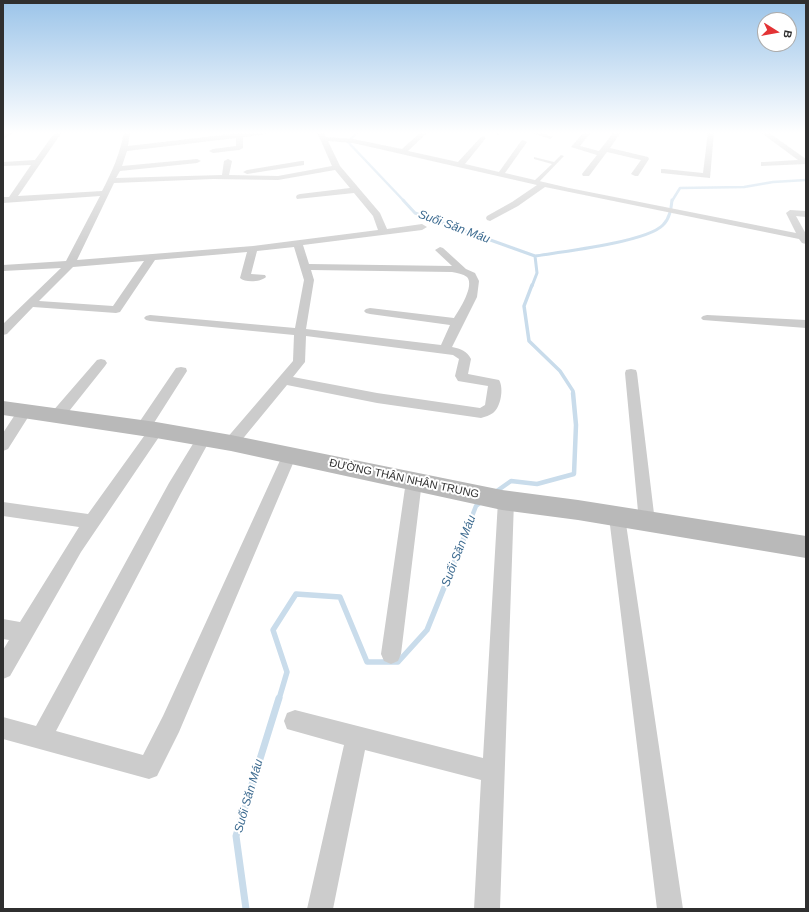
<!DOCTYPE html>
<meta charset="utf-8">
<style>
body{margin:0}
#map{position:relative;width:809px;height:912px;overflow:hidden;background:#fff;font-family:Arial,sans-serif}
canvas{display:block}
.frame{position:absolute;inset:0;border:4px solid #2f2f2f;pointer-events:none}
.north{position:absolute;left:757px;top:12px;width:40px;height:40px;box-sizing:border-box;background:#fff;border:1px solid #acacac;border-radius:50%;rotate:101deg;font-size:11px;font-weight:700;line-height:16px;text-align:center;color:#2f2f2f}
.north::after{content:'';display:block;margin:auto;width:14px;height:18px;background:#e33335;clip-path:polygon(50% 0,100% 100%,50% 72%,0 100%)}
</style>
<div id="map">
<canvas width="809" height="912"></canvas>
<div class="frame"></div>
<div class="north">B</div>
</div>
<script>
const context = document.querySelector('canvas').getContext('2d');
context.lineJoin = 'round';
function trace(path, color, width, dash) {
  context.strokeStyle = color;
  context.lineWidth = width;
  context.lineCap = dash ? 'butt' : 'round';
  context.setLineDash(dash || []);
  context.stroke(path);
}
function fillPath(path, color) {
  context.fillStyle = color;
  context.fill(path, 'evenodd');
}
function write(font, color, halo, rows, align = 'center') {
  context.font = font + ' Arial,sans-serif';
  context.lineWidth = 4;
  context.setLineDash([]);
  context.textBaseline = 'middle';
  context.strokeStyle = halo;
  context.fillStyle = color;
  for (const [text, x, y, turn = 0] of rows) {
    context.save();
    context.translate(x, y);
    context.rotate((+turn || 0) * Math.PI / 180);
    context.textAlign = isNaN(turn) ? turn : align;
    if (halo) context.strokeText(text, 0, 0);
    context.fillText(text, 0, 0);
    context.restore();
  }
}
const streamFar5 = new Path2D(`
 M357,132L348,142L404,201
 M672,201L680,188L744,187L773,182L806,180`);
const streamFar4 = new Path2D(`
 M403,200L415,213L535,256L537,273L532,286
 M535,256C561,252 647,242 663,225C670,218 671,209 672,200`);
const streamFar3 = new Path2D(`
 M532,285L524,306L529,341L560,371L573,391V394`);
const streamFar2 = new Path2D(`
 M494,493L511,481L537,484L574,474L576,425L573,393
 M467,529L476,506L481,502`);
const streamFar1 = new Path2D(`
 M279,699L287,672L273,630L296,594L340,597L367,662H398L427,630L468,528`);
const stream = new Path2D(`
 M246,909L236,836L279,698`);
const lane = new Path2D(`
 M561,155L564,156L537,184H533V182L552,164L534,159V157L554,162Z`);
const street = new Path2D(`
 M6,132H13L3,140V134Z
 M55,132H62L18,196L102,191C112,172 120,154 124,132H130L128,146L240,133L270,132L267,134L243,137V148L239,150L213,153L209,151L213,149L236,146V138L127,151L122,166L197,159L201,161L197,163L120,171L116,178L222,175L224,161L228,159L232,161L229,175L278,176L332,166L317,132H323L326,137L353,139L402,149L421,132H428L408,151L458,162L481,137L483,136L486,138L465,164L499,172L521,141L523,140L527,142L505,173L569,188L796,233L786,213L790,210L806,211V217L796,216L806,234V244L802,243L799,239L545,187L518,206L490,221L487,220L486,218L487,216L512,202L537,185L353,143L328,141L340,166L380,213L387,229L422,224L427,227L422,230L303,245L309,264L452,266L435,250L440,247L443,248L466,269L475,273L479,281L477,297L452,347C461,349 467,351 471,359L468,374L499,380C504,388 501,407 493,413C490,415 485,417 481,418L377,403L287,385L236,447L231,449L226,447L224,443L226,439L293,361L294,335L150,321L146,320L144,318L146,316L150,315L295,328L304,280L294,247L257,251L251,274L265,275L266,277C261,282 245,283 240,278L247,252L155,260L120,312L116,313L33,307L7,334L3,335V324L61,268L3,271V265L66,261L100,196L3,203V197H9L31,165L3,166V162L35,160ZM335,170L350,188L300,194L297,195L296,197L297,199L354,193L373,216L378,230L253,246L77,260L114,183L213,179L278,180ZM144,261L113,306L39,301L73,267ZM311,270L452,272C457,273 463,274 467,277C475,286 459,310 454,318L370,308L366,309L364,311L366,313L370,314L450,325L441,345L306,329L314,280ZM306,336L453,355L459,359L455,376L458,381L488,386L485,405L480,408L377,393L293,377L305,362Z
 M495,132H503L498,135L496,134Z
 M529,132H540L553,137L550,139Z
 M584,132H591L580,146L599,151L614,132H621L610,148L648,157L649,159L638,176H635L631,174L641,160L607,152L589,176H583L582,174L597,155L571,147Z
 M708,132H714L710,178L661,173V169H664L703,173Z
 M760,132H768L806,159V164L761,166V162H764L798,160Z
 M301,161H304V165L247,174L243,172L247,170Z
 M707,315L806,320V328L703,320L701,318L703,316Z
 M101,359L105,360L107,363L105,366L62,420L57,421L52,420L50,416L52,412L97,360Z
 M181,367L186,368L187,371L152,426L156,425L161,426L163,430L161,434L81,552L10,676L3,679V650L9,640L3,639V619L20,622L79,527L3,516V502L88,514L147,432L143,433L138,432L136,428L138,424L176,368Z
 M631,369L636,370L637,373L655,522L653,527L647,529L641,527L639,522L625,373L626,370Z
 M25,406L30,407L32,411L8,449L3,451V433L20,407Z
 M204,433L209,434L211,438L181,493L56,731L143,755L163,716L283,454L285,450L290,448L295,450L297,454L179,732L157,776L149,779L3,739V717L36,726L169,483L199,434Z
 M414,475L420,477L422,481L401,654L398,661L391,664L384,661L381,654L406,481L408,477Z
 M506,494L512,496L514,501L500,909H474L481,780L365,750L333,909H307L344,745L287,729L284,721L287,713L295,710L483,758L498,501L500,496Z
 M617,510L623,512L625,517L683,909H657L609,517L611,512Z`);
const secondary = new Path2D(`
 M3,401L156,422L231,435L502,490L578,500L806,536V558L578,520L502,510L231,451L156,438L3,415Z`);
const streetNames = [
 ["ĐƯỜNG THÂN NHÂN TRUNG",404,479,12]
];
const waterNames = [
 ["Suối Săn Máu",454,227,20],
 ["Suối Săn Máu",459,551,-69],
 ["Suối Săn Máu",249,796,-74]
];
trace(streamFar5, '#c9dceb', 2.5);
trace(streamFar4, '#c9dceb', 3);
trace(streamFar3, '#c9dceb', 3.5);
trace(streamFar2, '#c9dceb', 4.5);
trace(streamFar1, '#c9dceb', 5.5);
trace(stream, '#c9dceb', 7);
fillPath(lane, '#ccc');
fillPath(street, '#ccc');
fillPath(secondary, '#b9b9b9');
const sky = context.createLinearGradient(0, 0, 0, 260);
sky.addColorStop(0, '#9bc4e9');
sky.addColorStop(0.51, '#fff');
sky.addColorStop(1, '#ffffff00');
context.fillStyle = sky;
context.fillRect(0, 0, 809, 260);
write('11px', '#2f2f2f', '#fff', streetNames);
write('italic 12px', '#3d6b90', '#fff', waterNames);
</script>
